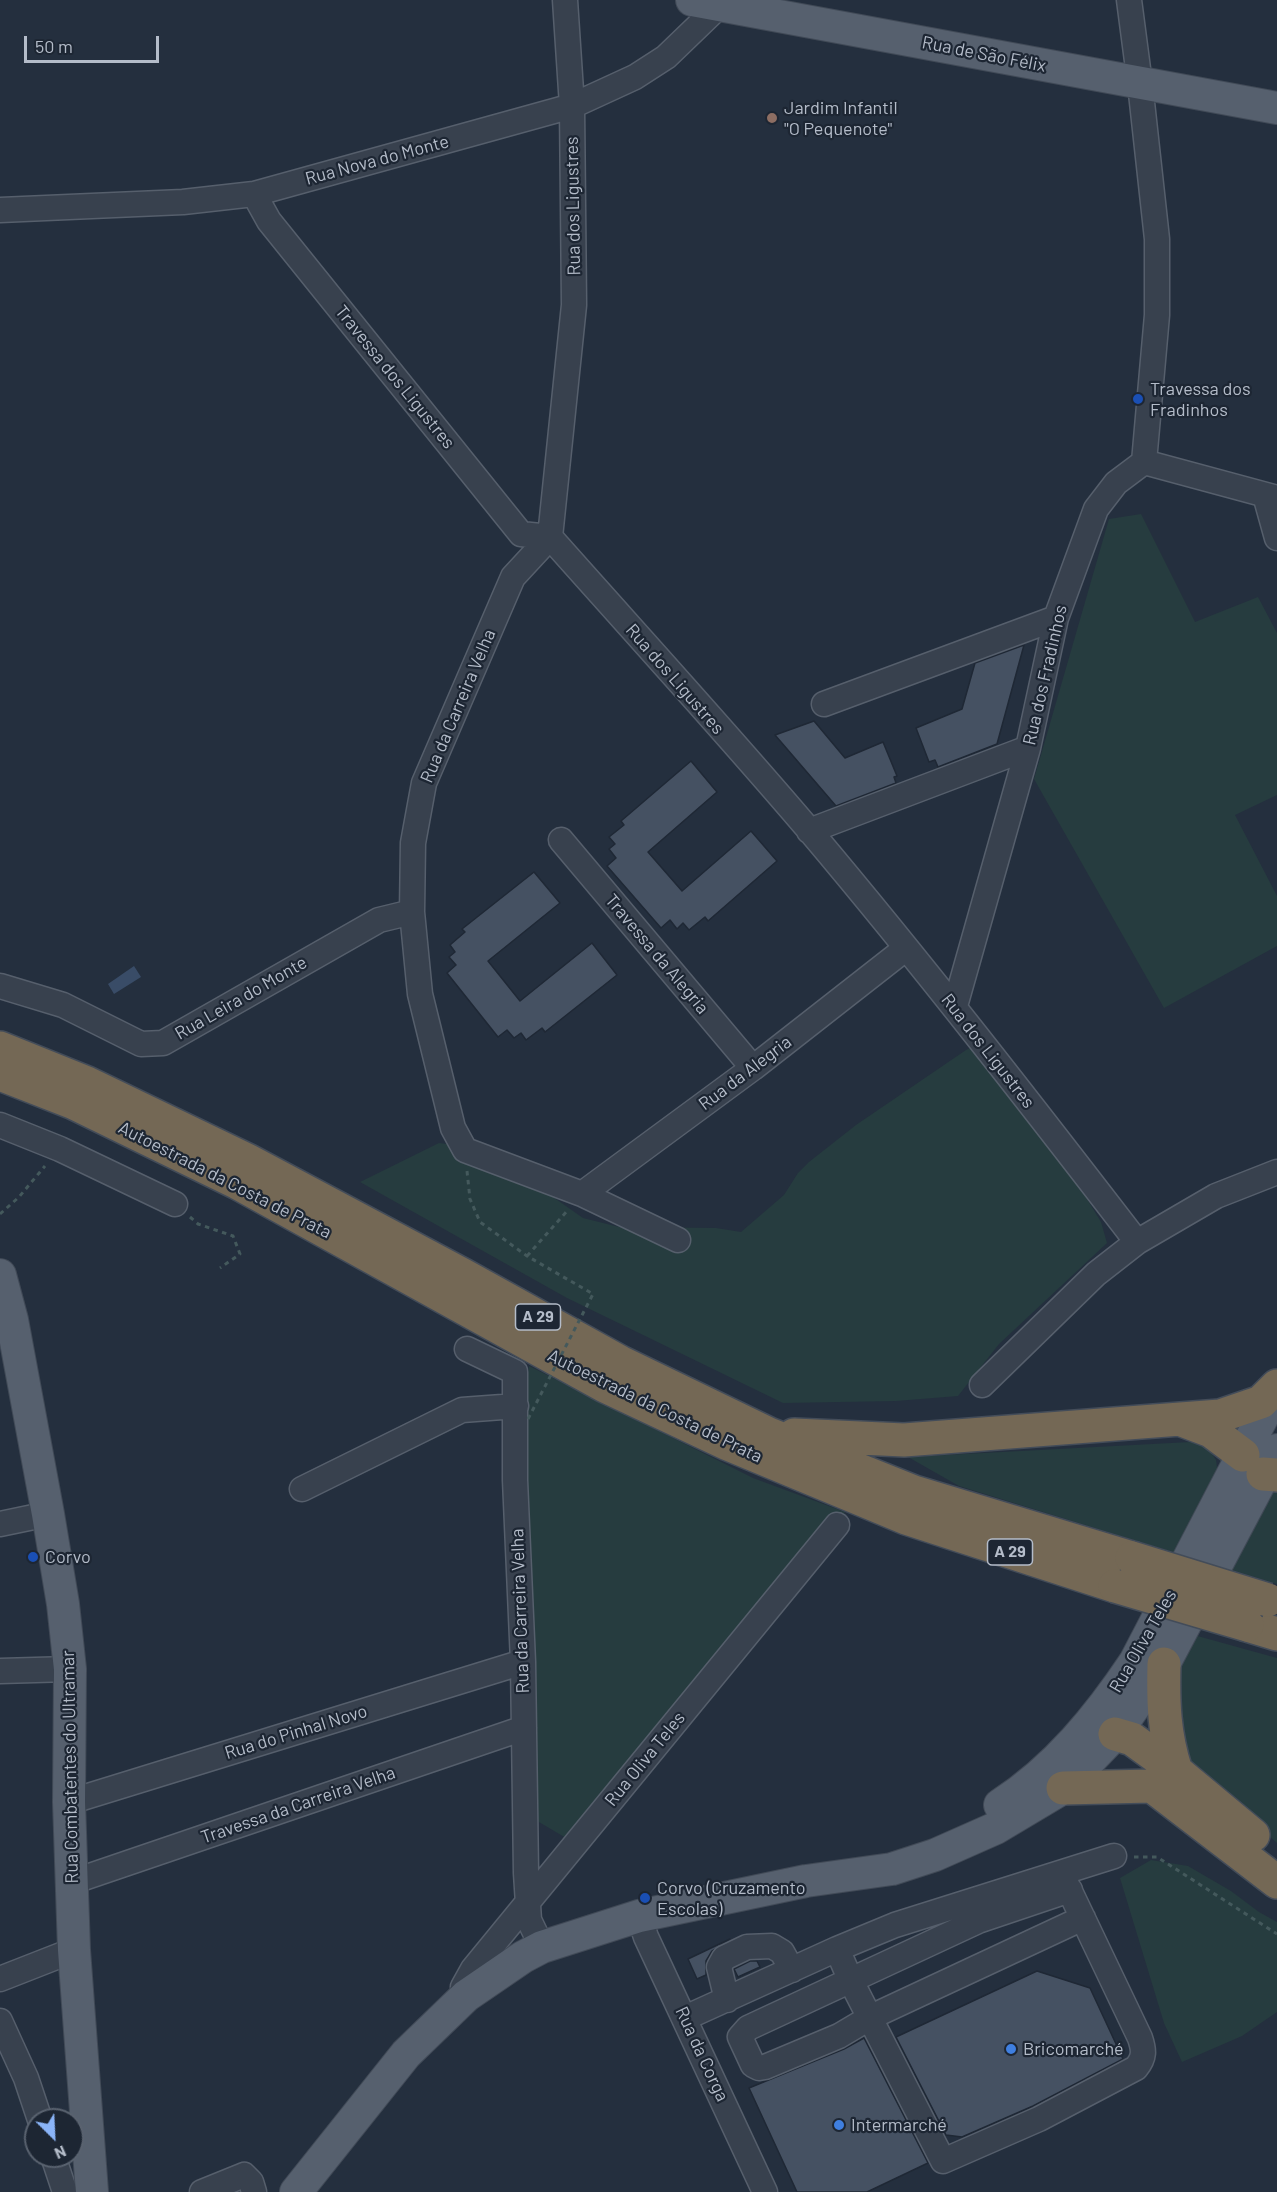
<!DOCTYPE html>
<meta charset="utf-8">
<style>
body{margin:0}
#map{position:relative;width:1277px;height:2192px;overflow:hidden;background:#242f3e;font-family:Barlow,sans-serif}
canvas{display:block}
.north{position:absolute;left:24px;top:2108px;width:60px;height:60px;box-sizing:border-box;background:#1d2633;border:2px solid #59626f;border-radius:50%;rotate:156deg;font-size:16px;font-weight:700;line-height:24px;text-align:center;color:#b4bcc9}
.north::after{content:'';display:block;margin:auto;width:21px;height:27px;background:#8ab4f8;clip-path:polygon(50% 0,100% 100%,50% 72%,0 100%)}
.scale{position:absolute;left:24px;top:36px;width:135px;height:27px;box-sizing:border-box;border:3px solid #b4bcc9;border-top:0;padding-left:8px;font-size:18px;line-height:21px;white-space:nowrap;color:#b4bcc9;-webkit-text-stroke:4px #1d2633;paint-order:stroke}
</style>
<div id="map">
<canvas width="1277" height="2192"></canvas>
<div class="north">N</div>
<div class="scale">50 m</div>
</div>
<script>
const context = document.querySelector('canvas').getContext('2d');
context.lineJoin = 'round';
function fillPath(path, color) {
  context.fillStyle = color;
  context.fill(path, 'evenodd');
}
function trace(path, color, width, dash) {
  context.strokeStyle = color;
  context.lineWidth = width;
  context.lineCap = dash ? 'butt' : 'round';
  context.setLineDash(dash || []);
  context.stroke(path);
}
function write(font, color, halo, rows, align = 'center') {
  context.font = font + ' Barlow,sans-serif';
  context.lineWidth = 4.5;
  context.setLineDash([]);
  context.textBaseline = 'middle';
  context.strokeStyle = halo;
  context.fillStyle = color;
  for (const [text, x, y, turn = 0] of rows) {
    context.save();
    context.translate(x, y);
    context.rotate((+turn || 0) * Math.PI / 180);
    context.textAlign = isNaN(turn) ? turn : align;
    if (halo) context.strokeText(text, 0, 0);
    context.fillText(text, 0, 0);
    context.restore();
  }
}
const green = new Path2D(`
 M1141,514L1195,622L1258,597L1277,633V795L1235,815L1277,896V946L1164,1008L1034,779L1109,519Z
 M979,1044L1053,1143L1101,1222L1107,1243L999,1344L958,1396L896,1401L783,1403L567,1298L360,1182L439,1143L462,1146L533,1183L583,1218L619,1227L716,1228L741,1232L784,1195L798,1173L809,1162L856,1125L966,1050Z
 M529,1366L753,1478L845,1512L827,1552L578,1845L527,1815L512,1488Z
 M1190,1442L1208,1448L1216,1460L1218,1475L1179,1554L959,1486L908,1457Z
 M1273,1487H1277V1584L1232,1570Z
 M1194,1635L1277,1658V1843L1195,1772L1184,1753L1174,1694L1180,1667Z
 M1151,1860L1188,1866L1231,1891L1259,1912L1277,1922V2012L1242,2036L1182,2062L1164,2023L1120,1878Z`);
const water = new Path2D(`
 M134,966L141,977L114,994L108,984Z`);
const building = new Path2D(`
 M1024,645L997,744L938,767L935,760L929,762L916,728L962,709L975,663Z
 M814,721L845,758L883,742L897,776L894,777L896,783L836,806L775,735Z
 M691,761L717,792L648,852L682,891L751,831L777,861L708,921L705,917L689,930L683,923L677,929L670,920L661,928L607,866L616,858L609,849L615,844L609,837L624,825L621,821Z
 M534,872L560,903L488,961L520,1001L592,943L617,975L545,1032L542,1028L526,1040L521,1033L514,1038L507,1030L498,1037L447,973L456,965L449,957L455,952L450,945L465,932L462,929Z
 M730,1939L712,1951L706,1961V1975L697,1979L688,1959Z
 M750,1961H757L760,1967L738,1977L734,1969Z
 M1037,1971L1090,1988L1123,2059L1033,2106L962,2137L946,2135L896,2037Z
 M864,2038L928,2163L867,2192H797L749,2088L844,2049Z`);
const path = new Path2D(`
 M467,1171L470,1199L480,1222L527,1256L593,1294
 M0,1214L19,1197L45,1166
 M190,1217L198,1224L233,1236L240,1254L220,1268
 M527,1256L568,1210
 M1134,1857H1157L1277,1934`);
const minor = new Path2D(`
 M565,0L572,106L574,305L550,537C637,635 725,731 810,831C923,965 1030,1103 1137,1242
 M1129,0L1140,84L1157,239V315L1144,462
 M254,194L269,221L521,534L550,537
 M0,210L183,202L254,194L572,106L635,77L666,57L720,5
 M1144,462L1277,498
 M1265,495L1277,538
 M550,537L513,577L424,783L413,843L412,912L420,994L453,1128L465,1150L582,1194L678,1240
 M824,704L1056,618
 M809,831L1028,748
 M561,840L753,1068
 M0,986L63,1005L141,1044L163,1043L379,920L412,912
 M955,1006L1028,748L1056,618L1096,509L1116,483L1144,462
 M0,1125L60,1149L175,1204
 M582,1194L753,1068L905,949
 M467,1349L515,1372V1480L523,1662L526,1873L529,1920L542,1947
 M982,1385L1096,1274L1137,1242L1216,1196L1277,1172
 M302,1489L462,1410L516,1406
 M0,1524L48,1514
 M0,1671L70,1669
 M69,1802L523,1662
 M72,1882L524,1728
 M1070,1890L978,1921L748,2028L740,2037L753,2065L759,2068L765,2067L839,2036L871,2017L1083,1918
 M639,1916L646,1937L765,2192
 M837,1949L851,1981L943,2161L1039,2119L1136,2068C1145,2057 1144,2050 1140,2038L1067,1885L1063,1872
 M0,1979L74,1950
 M466,1996L463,1987L473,1969L837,1525
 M727,2000L719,1967L724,1958L747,1947L772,1946L782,1952L792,1970
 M685,2018L837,1949L895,1925L1114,1856
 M0,2021L26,2078L40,2120
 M53,2156L65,2192
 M202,2192L244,2175L251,2182L254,2192`);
const major = new Path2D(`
 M692,0L1277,108
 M0,1275L12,1320L48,1514L63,1604L70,1669L69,1802L74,1950L92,2192
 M1000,1805C1056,1769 1099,1716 1135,1662L1277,1389
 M296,2192L406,2054L466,1996L523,1957L542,1947L639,1916L806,1881L892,1869L935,1855L996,1828L1063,1788L1115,1734L1164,1664L1277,1450`);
const highway = new Path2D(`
 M0,1048L87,1083L247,1160L463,1275L620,1362L769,1434L914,1492L1132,1558
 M0,1074L74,1103L238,1183L605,1386L728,1444L906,1518L1115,1586
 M1182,1420L1211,1431L1243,1455
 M794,1435L904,1440L1220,1416L1261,1402L1277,1386
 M1263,1474L1277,1475
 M1247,1625L1277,1634
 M1164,1664C1163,1703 1164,1734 1176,1771
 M1115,1734L1132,1739L1176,1771L1253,1835
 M1063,1788L1152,1786L1277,1882`);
const pathBridge = new Path2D(`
 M528,1419L593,1294`);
const highwayBridge = new Path2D(`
 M1132,1558L1268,1600
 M1115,1586L1247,1625`);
const markers = [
 [772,118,6,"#8d6e63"],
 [1138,399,6,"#1a4fb4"],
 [33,1557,6,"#1a4fb4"],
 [645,1898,6,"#1a4fb4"],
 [1011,2049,6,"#3f7fe0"],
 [839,2125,6,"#3f7fe0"]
];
const shields = [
 [538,1317,45],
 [1010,1552,45]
];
const shieldNames = [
 ["A 29",538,1317],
 ["A 29",1010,1552]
];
const streetNames = [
 ["Rua de São Félix",984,54,11],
 ["Rua Nova do Monte",377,160,-15],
 ["Rua dos Ligustres",573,206,-91],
 ["Travessa dos Ligustres",395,377,51],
 ["Rua dos Fradinhos",1045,675,-77],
 ["Rua dos Ligustres",675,679,49],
 ["Rua da Carreira Velha",458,706,-67],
 ["Travessa da Alegria",657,954,50],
 ["Rua Leira do Monte",241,998,-30],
 ["Rua dos Ligustres",988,1051,52],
 ["Rua da Alegria",745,1073,-37],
 ["Autoestrada da Costa de Prata",225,1180,27],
 ["Autoestrada da Costa de Prata",655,1406,26],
 ["Rua da Carreira Velha",520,1611,-92],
 ["Rua Oliva Teles",1143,1641,-60],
 ["Rua do Pinhal Novo",296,1732,-17],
 ["Rua Oliva Teles",645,1759,-51],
 ["Rua Combatentes do Ultramar",70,1767,-91],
 ["Travessa da Carreira Velha",298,1805,-19],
 ["Rua da Corga",702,2054,65]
];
const poiNames = [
 ["Jardim Infantil",784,108],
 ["\"O Pequenote\"",784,129],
 ["Travessa dos",1150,389],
 ["Fradinhos",1150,410],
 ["Corvo",45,1557],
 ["Corvo (Cruzamento",657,1888],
 ["Escolas)",657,1909],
 ["Bricomarché",1023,2049],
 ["Intermarché",851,2125]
];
fillPath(green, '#263c3f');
fillPath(water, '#394c67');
fillPath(building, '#455162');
trace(building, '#1f2835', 1.5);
trace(minor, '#565f6c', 27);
trace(major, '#414a57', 34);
trace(highway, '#434c59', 36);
trace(path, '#44595c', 3, [4.5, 4.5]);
trace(minor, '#38414e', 24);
trace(major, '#56606e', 32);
trace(highway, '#746855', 33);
trace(highwayBridge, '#434c59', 36, []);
trace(pathBridge, '#44595c', 3, [4.5, 4.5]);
trace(highwayBridge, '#746855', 33);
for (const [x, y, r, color] of markers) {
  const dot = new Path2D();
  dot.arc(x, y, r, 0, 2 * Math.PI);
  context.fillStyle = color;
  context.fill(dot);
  trace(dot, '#1d2633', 2);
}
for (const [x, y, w] of shields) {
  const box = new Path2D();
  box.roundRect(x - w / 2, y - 13, w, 26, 4.5);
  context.fillStyle = '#1d2633';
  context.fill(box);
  trace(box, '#b4bcc9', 1.5);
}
write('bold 16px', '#b4bcc9', null, shieldNames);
write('18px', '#b4bcc9', '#1d2633', streetNames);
write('18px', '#b4bcc9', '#1d2633', poiNames, 'left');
</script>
